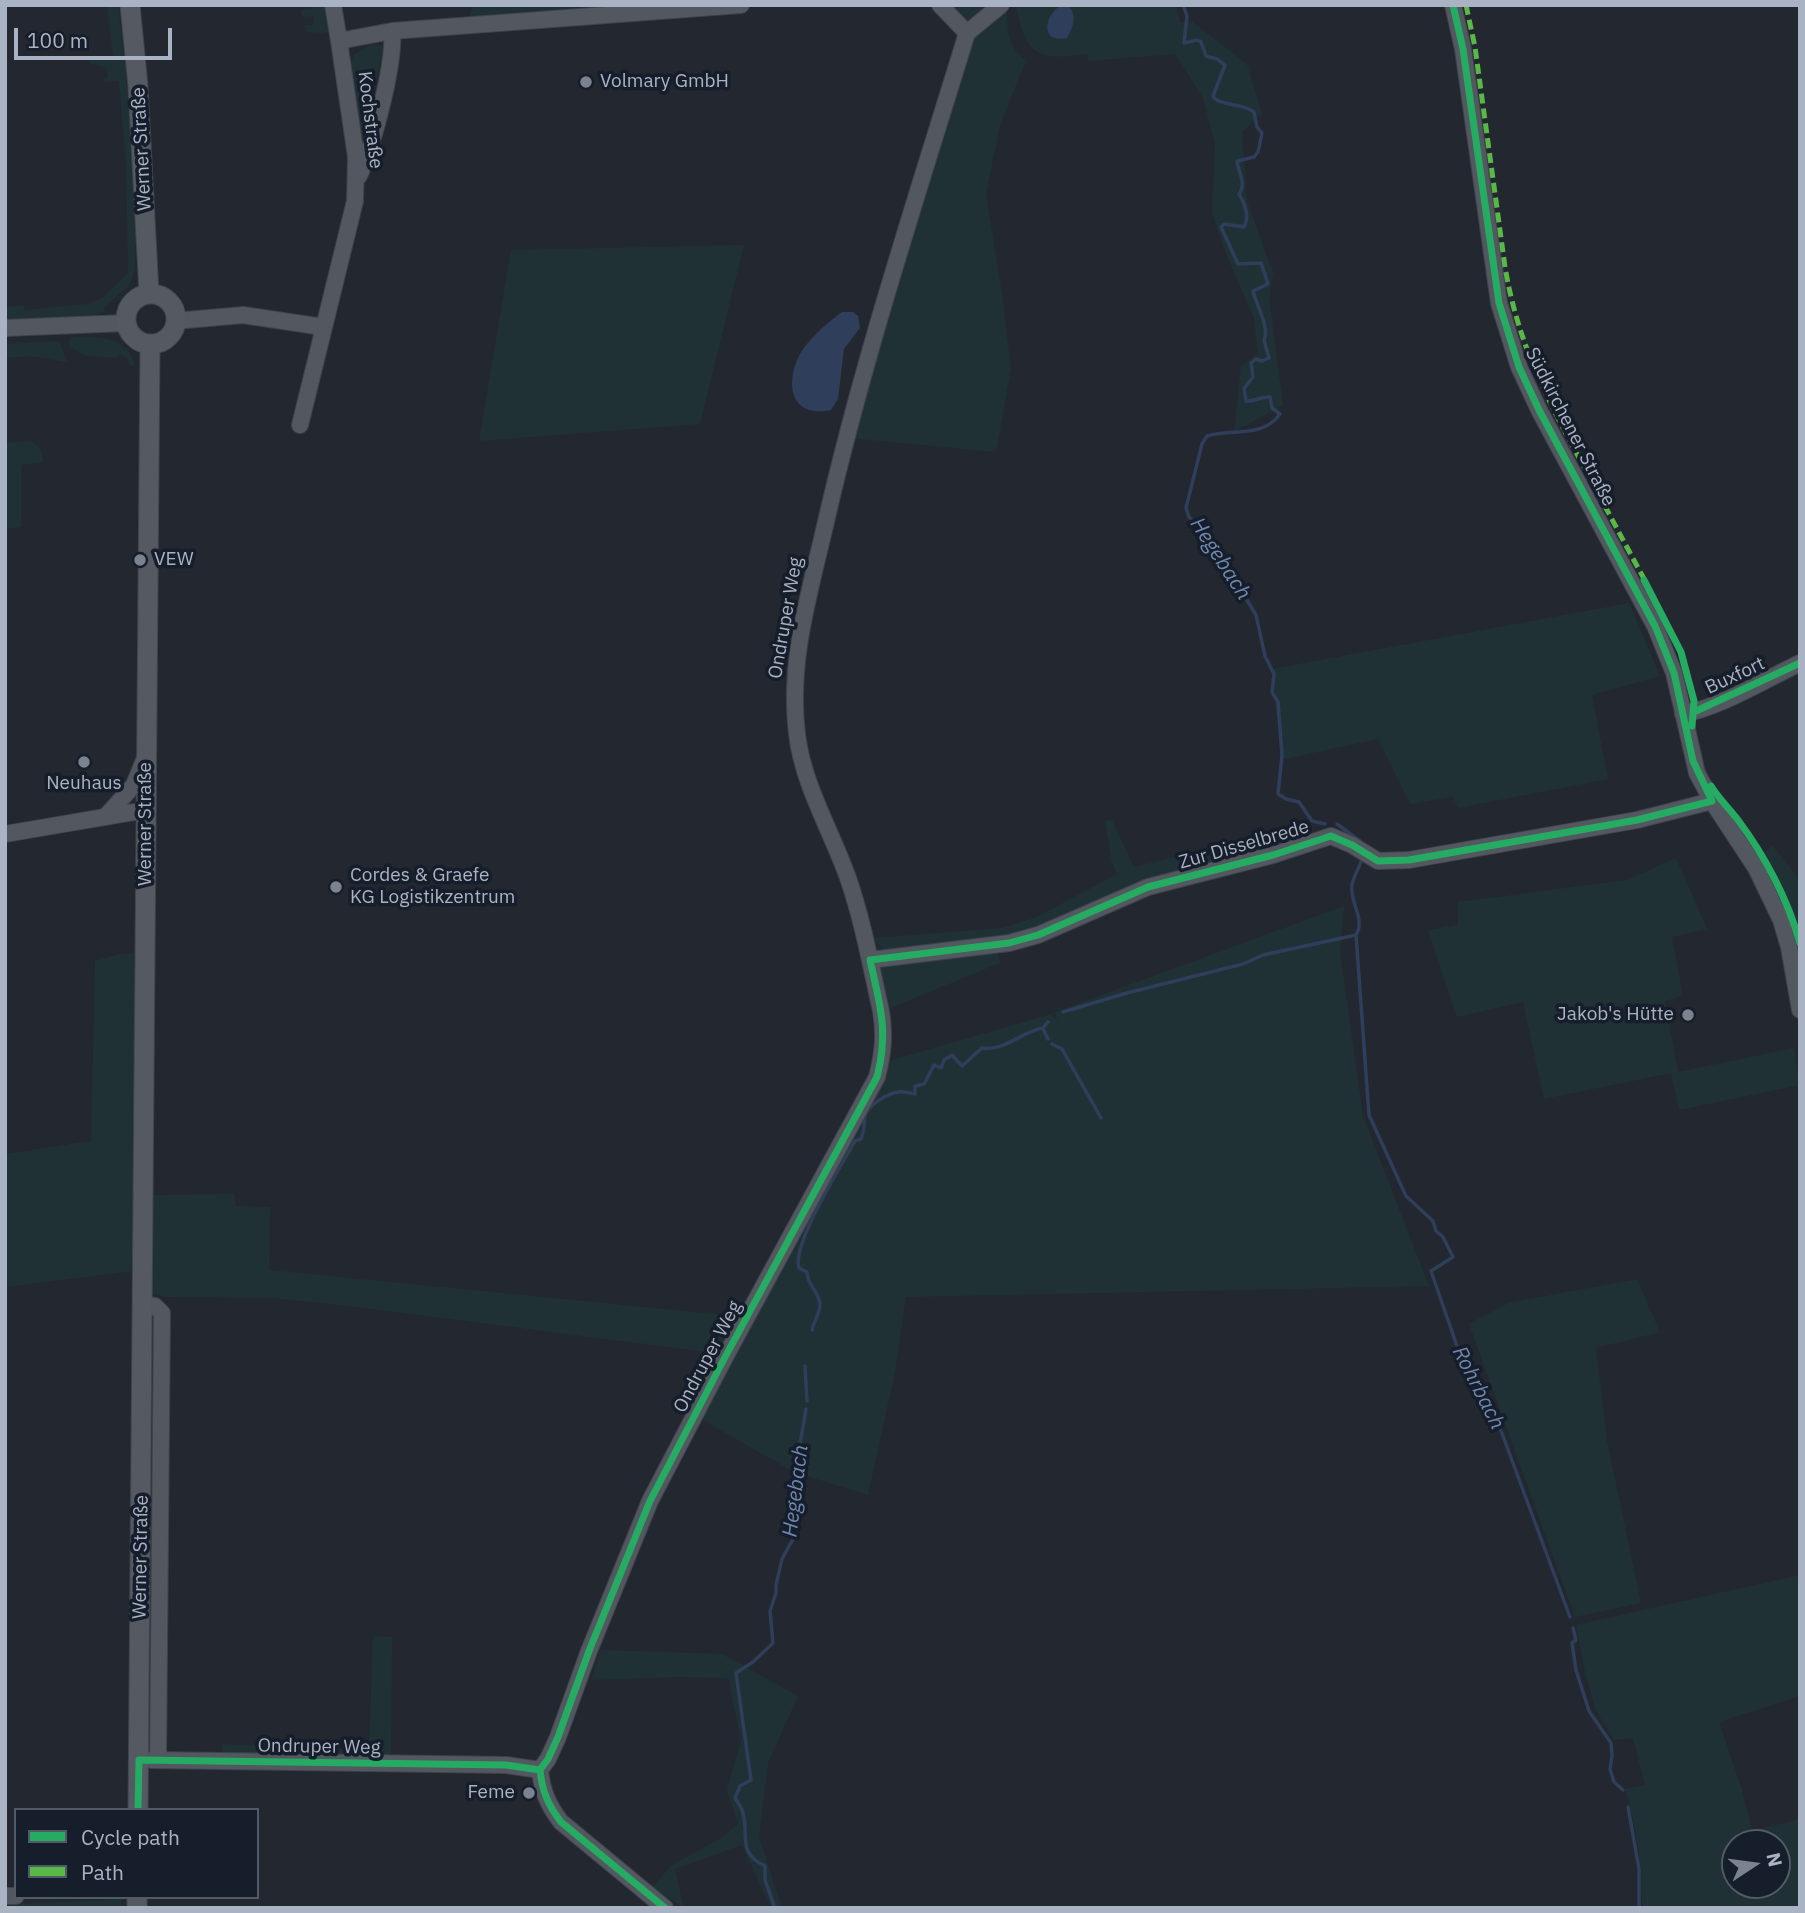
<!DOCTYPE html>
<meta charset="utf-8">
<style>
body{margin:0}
#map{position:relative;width:1805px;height:1913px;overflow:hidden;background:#232730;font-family:"IBM Plex Sans",sans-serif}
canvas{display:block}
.frame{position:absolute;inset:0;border:7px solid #aab3c4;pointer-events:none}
.legend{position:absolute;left:14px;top:1808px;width:245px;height:91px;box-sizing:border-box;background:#171e2b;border:2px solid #525a68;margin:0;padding:9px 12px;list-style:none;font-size:21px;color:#aab3c4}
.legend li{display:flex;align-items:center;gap:14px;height:35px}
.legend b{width:35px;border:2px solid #525a68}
.north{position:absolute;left:1721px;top:1829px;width:70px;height:70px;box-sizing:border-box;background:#171e2b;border:2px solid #525a68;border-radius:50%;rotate:77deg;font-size:19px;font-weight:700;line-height:28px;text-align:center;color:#aab3c4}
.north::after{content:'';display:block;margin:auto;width:24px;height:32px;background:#7b8290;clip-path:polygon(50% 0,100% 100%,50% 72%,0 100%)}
.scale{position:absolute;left:14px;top:28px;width:158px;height:32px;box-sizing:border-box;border:4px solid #aab3c4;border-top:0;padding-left:9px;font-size:21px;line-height:24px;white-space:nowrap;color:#aab3c4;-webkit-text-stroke:5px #171e2b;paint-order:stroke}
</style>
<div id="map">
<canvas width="1805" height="1913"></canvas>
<div class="frame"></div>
<ul class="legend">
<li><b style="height:9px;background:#26ab63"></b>Cycle path</li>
<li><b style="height:9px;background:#58b947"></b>Path</li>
</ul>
<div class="north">N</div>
<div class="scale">100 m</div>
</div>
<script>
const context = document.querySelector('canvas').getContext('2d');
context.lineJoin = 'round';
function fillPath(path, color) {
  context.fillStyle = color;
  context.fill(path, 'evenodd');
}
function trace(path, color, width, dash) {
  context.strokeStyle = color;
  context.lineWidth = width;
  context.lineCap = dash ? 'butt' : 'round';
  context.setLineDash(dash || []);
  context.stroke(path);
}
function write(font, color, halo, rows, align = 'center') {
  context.font = font + ' "IBM Plex Sans",sans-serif';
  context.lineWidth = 7;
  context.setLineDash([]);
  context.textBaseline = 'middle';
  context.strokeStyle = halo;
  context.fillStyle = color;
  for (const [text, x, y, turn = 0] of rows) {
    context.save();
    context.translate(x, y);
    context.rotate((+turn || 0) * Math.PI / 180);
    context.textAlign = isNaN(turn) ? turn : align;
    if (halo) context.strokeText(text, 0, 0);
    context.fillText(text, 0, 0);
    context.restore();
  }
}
const green = new Path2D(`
 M107,5H118L132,127L136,220L135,269L129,286L104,307L105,312L89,316L5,322V307L24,305L25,310L87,304L102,298L128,273L126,162L119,81L105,82L103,80L108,77L107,68L94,64L90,65V60L113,57Z
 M312,5H324L328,32L314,34L306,31L304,26L314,24L313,16L302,17L301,10L312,9Z
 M473,5H634L468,19Z
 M947,5H996L976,20H960Z
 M1016,5H1175L1181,23L1190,20L1247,64L1262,114L1242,132L1247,201L1273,273L1269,298L1283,405L1234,432L1241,366L1258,353L1254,318L1224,249L1212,212L1215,144L1203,98L1175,54L1089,61L1087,54C1038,61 1025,56 1016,5Z
 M1006,9C1008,31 1007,47 1026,60L1000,125L986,194L1003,300L1011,369L996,452L850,438L971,36Z
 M373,44L380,45L383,49L362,137L350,64L354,54Z
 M744,245L700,424L479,441L511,250Z
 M70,337C96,337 128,334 135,366L129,365L127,358L121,354L117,358L83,355L69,346Z
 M59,341L67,362L31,356L5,358V344Z
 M29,441C40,444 42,451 43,462L21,465V527L5,529V443Z
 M1629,603L1660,676L1592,695L1608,779L1458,808L1453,797L1410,804L1378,739L1281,760L1272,669Z
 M1112,820L1134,867L1300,826L1310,838L1008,939L884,952L874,938L1002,928L1037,917L1117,874L1112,862L1105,821Z
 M1773,846L1800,880V930L1789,903L1763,852Z
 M1676,858L1707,929L1672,937L1683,996L1665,1001L1678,1072L1794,1048L1800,1085L1679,1110L1671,1073L1544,1099L1523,1002L1457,1017L1428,930L1458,925V902L1627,880Z
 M1344,906L1340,952L1363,1116L1429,1286L906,1297L895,1372L868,1495L794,1472L701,1419L731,1355L333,1304L272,1298L165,1297L152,1293L153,1195L234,1194L236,1206L270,1207L269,1270L755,1318L889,1061L1051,1014L1057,1021L1055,1012Z
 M997,949L1000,963L890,1008L881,969L887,961Z
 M120,954H133L136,1062L133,1271L5,1287V1154L91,1141L95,961Z
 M1637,1279L1660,1332L1596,1348L1607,1441L1641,1603L1575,1617L1469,1324L1508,1303Z
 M151,1311L157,1313L155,1752L149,1749Z
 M1800,1575V1696L1719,1722L1742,1790L1752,1831L1800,1819V1908H1643C1640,1895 1642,1883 1641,1870C1638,1842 1633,1815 1625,1789L1645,1785L1633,1738L1614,1740L1596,1711L1585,1672L1576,1625ZM1735,1843H1777V1885H1735Z
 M373,1636L392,1637L391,1759L221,1757L222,1744L369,1751Z
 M600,1650L722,1654L798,1696L768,1763L759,1837L782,1908H771L742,1845L675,1869L684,1908L652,1887L672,1865L721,1838L738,1824L727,1790L741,1741L728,1678L677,1677L591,1680Z
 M121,1899V1908H5V1905Z`);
const water = new Path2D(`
 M1060,6H1068C1078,15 1073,27 1067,38C1041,44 1043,17 1060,6Z
 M842,312H853L858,316L860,328L844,349L838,399L831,410C791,419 784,384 800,354C807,341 829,321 842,312Z`);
const stream = new Path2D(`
 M1183,5L1187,16L1184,43L1197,40L1201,42L1206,56L1217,59L1225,65L1213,96L1215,99C1228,107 1242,103 1254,112L1257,127L1262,133L1258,152L1254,157L1237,161C1238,172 1247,183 1239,194C1245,204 1250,216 1244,227L1224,224L1221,227L1238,264L1261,263L1268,284L1253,291C1256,304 1270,328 1264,340L1269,358L1262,361L1256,359L1251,363L1253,377L1244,388L1246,401C1255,402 1261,396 1270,397L1272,408L1280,414C1262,439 1232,428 1207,436L1202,444L1186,508L1189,517L1218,552L1256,615L1265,656L1274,674L1272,692L1278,702L1282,755L1278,794L1286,799L1299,802L1312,821L1325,824
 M1337,824L1360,841
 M1356,935L1369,1115L1406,1196L1433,1221L1436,1231L1443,1237L1453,1257L1431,1271L1458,1349L1459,1362L1500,1428L1570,1617
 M1063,1012L1127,993L1243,964L1263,955L1356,935C1366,919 1349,902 1352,885C1354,875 1360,866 1363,857
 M1043,1029L1048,1039
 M1052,1044L1062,1049L1101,1118
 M812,1330C814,1321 821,1311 820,1303C818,1291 807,1285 807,1272L799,1268C791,1246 842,1164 855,1141L861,1139C866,1127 863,1125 865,1116C867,1106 888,1093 898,1092C903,1091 910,1093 915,1094V1086L924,1084L934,1065L941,1068L944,1060L952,1055L962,1066L982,1048C1004,1052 1022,1031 1043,1028L1048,1022
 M805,1366L807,1401
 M1573,1628L1576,1640L1572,1643L1576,1670L1589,1711L1611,1743L1612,1756L1610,1769L1614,1782L1623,1790
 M1628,1807L1639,1869V1908
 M775,1908L765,1880V1866C737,1853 749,1836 743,1813C742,1808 738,1803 735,1798L740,1786L751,1780L736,1673L753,1662L773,1643L770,1611L776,1593V1585L782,1559L793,1539L795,1520L793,1506L800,1468V1444L806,1409`);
const minor = new Path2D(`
 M333,5L339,41L392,31L741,5
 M940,5L967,33
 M1453,5L1463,49L1499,303L1519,367L1539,410L1655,626L1674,673L1697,773L1712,801L1756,868L1781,920L1789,947L1800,1010
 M359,176C373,146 395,64 392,31
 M175,321L243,315L323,327
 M5,328L126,323
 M300,425L355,201L356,157L339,41
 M1683,714C1719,708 1766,679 1800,663
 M106,816L134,785L145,758
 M5,834L146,810
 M870,960L1009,943L1038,935L1148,887L1273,855L1331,836L1352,845L1378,861L1409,860L1637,820L1712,801
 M143,1305L155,1306L162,1313L158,1760
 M151,1760L506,1765L540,1770
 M5,1896H16
 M665,1908L561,1822C548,1805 542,1791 540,1770L548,1759L558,1737L589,1651L650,1501L724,1359L877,1077C883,1054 885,1035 881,1011C871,967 863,921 848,878C831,830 803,785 797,734C788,663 809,595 825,526C863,359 917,196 967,33L1001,5`);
const major = new Path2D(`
 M130,5L138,86L149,294
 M126 319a25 25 0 1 1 50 0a25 25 0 1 1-50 0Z
 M138,1810L150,344
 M137,1908V1897`);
const quiet = new Path2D(`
 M1466,5L1475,47L1505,267C1518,344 1547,399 1584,467C1605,506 1626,546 1648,586`);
const cycleway = new Path2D(`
 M1644,580L1681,652L1694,701L1692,726
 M1694,712L1800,663
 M1711,786C1719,799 1729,808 1738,820C1765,856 1788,900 1800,943
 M138,1810L139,1760L506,1765L540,1770
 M665,1908L561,1822C548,1805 542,1791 540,1770L548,1759L558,1737L589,1651L650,1501L724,1359L877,1077C889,1032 880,1005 870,960L1009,943L1038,935L1148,887L1273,855L1331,836L1352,845L1378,861L1409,860L1637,820L1712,801L1693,761L1674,673L1655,626L1539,410L1519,367L1499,303L1463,49L1453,5`);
const markers = [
 [586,82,7,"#7b8290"],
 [140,560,7,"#7b8290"],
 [84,762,7,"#7b8290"],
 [336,887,7,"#7b8290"],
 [1688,1015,7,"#7b8290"],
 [529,1793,7,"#7b8290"]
];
const poiNames = [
 ["Volmary GmbH",600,82],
 ["VEW",154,560],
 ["Neuhaus",84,784,"center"],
 ["Cordes & Graefe",350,876],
 ["KG Logistikzentrum",350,898],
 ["Jakob's Hütte",1674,1015,"right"],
 ["Feme",515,1793,"right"]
];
const streetNames = [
 ["Kochstraße",370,120,83],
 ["Werner Straße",142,149,-93],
 ["Südkirchener Straße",1570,427,63],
 ["Ondruper Weg",786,618,-80],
 ["Buxfort",1735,676,-25],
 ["Werner Straße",146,824,-90],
 ["Zur Disselbrede",1244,845,-16],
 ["Ondruper Weg",708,1357,-62],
 ["Werner Straße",141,1557,-89],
 ["Ondruper Weg",319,1747,1]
];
const waterNames = [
 ["Hegebach",1220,559,57],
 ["Rohrbach",1478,1388,63],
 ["Hegebach",796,1491,-83]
];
fillPath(green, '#203136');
fillPath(water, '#2e3e5b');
trace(stream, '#2e3e5b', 3.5);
trace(minor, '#3f424a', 18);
trace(major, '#40444d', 21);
trace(minor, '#525760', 16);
trace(major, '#545962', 19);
trace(quiet, '#58b947', 5, [10, 5]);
trace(cycleway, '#26ab63', 7);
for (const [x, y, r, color] of markers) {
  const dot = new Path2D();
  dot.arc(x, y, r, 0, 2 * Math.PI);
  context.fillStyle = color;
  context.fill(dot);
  trace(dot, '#171e2b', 2.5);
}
write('19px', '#aab3c4', '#171e2b', poiNames, 'left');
write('19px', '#aab3c4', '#171e2b', streetNames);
write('italic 21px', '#7087af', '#171e2b', waterNames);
</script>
